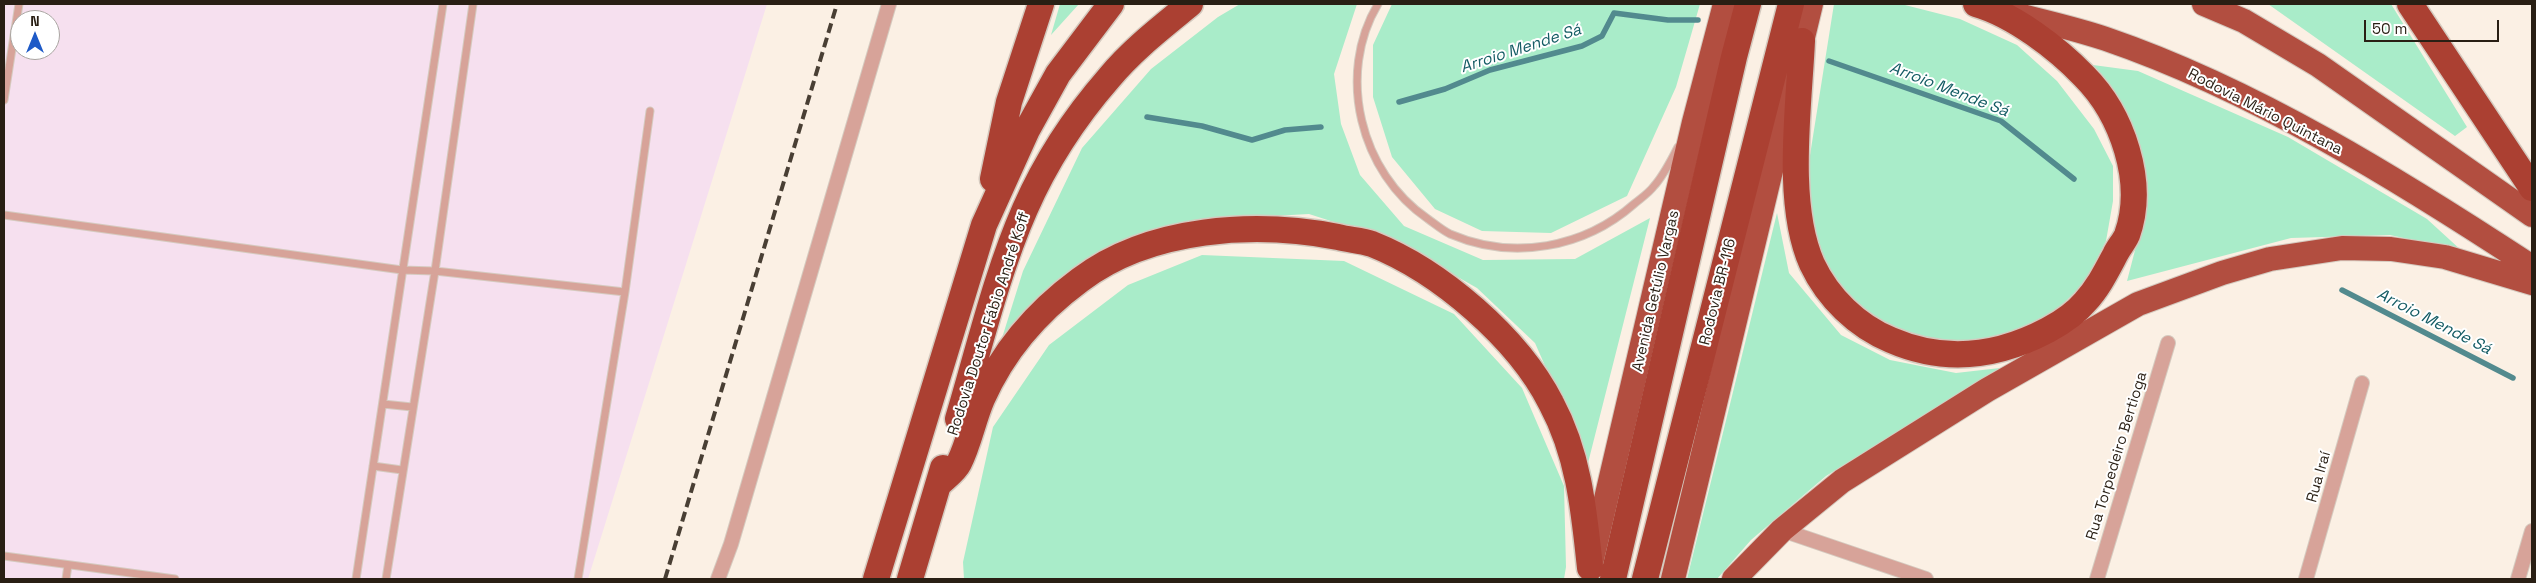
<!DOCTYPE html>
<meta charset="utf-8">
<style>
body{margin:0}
#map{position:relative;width:2536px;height:583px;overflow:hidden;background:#fbf0e4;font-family:"Space Grotesk",sans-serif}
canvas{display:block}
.frame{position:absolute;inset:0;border:5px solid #291f14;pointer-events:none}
.north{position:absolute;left:10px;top:10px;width:50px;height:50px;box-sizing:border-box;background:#fff;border:1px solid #a9a5a1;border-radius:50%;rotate:0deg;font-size:14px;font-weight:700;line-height:20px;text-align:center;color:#291f14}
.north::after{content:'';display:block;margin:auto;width:18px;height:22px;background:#1e5ac7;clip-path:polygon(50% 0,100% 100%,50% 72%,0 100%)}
.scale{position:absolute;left:2364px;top:20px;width:135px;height:22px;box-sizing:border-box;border:2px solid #291f14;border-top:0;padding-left:6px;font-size:15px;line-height:18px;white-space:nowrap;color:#291f14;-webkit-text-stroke:4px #fff;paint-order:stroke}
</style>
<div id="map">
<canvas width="2536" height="583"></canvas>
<div class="frame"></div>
<div class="north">N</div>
<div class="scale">50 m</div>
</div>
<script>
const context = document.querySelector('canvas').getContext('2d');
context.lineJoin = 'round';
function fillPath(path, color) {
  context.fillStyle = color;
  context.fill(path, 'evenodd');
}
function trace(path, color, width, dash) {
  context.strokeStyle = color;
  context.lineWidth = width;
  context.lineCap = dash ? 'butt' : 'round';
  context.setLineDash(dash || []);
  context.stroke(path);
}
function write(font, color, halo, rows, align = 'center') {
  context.font = font + ' "Space Grotesk",sans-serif';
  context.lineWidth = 4;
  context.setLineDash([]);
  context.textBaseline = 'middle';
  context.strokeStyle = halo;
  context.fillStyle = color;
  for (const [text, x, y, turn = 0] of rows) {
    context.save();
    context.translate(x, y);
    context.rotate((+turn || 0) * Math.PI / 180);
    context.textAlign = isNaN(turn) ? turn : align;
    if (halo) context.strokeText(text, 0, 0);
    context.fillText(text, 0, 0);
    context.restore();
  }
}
const industrial = new Path2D(`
 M4,4H767L588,579H4ZM20,20H50V50H20Z`);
const green = new Path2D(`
 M1060,4H1079L1051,35Z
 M1240,4H1357L1334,74L1341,124L1360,175L1404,226L1483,260L1575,259L1650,218L1588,463L1535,343L1477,288L1396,242L1309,214L1201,220L1114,244L1023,312L1002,338L1023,271L1082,148L1151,69L1218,17Z
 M1392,4H1700L1676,87L1627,196L1551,233L1482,231L1435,209L1392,157L1373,97V45Z
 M1834,4H1901L1960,19L2017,45L2057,81L2094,129L2113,166V201L2106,241L2085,283L2051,315L2007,335L1966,343L1920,340L1868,313L1840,287L1818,249L1809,208L1807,174Z
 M2268,4H2391L2467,127L2455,136Z
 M2093,65L2138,71L2288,137L2427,219L2462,251L2390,235L2291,238L2127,281L2139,235L2123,114Z
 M1777,213L1789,273L1841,335L1890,360L1956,373L2000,368L1826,476L1751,540L1717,579H1687Z
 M1202,255L1344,261L1454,314L1522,388L1564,486L1566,567L1564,579H964L963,562L993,427L1049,345L1128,285Z`);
const stream = new Path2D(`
 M1829,61L2001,121L2074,179
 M1399,102L1445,89L1490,70L1582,46L1602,36L1614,13L1668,20H1698
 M1147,117L1202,126L1252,140L1285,130L1321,127
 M2342,290L2513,378`);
const service = new Path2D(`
 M1378,4C1336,74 1360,173 1428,219C1435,224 1442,230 1450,234C1513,261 1584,248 1634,204C1641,198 1649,193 1654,186C1664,175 1671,160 1678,147
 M4,100L19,4
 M4,215L402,270L435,271L625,292L578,579
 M625,292L650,111
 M383,404L412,407
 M373,466L402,470
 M4,556L175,579
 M66,579L68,565
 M356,579L443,4
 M386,579L435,271L473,4`);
const minor = new Path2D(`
 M1782,530L1926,579
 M718,579L731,544L889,4
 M2097,579L2168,343
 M2306,579L2362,383
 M2518,579L2532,531`);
const trunk = new Path2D(`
 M2204,4L2244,21L2318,65L2532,215
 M2007,12C2040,21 2074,28 2106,39C2255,90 2401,181 2532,267
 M1591,563L1694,122L1725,4
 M1673,579L1811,4
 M1734,579L1782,530L1842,481L1987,390L2138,304L2222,273L2270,259L2342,248L2391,249L2445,257L2532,283`);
const motorway = new Path2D(`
 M2410,4L2532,188
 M1802,41C1799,106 1785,204 1812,264C1828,298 1857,326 1891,340C1944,363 1997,357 2048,330C2061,323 2075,314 2085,302C2098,288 2106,272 2115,255C2118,248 2124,242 2127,235C2146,182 2122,114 2084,76C2057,48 2014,15 1976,4
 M993,179L1009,102L1041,4
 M958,419C979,349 996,275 1025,209C1046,161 1075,117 1109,78C1132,50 1162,27 1190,4
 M939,484C945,478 955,471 959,463C969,443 973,420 982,399C1003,351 1038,311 1080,280C1150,227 1255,221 1338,237C1349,240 1361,240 1372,244C1440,271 1518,338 1551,403C1579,455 1584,511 1590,568
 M876,579L984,225L1027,130L1058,74L1111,4
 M910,579L943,468
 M1613,579L1734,57L1748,4
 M1645,579L1791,4`);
const rail = new Path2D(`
 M665,579L837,4`);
const streetNames = [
 ["Rodovia Mário Quintana",2265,112,27],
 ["Avenida Getúlio Vargas",1656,291,-77],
 ["Rodovia BR-116",1718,292,-76],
 ["Rodovia Doutor Fábio André Koff",989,324,-72],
 ["Rua Torpedeiro Bertioga",2117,456,-73],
 ["Rua Iraí",2319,477,-74]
];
const waterNames = [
 ["Arroio Mende Sá",1521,49,-18],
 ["Arroio Mende Sá",1949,90,21],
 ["Arroio Mende Sá",2434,322,27]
];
fillPath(industrial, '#f6e0ef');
fillPath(green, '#a9ecc9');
trace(stream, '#528a8e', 5.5);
trace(service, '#d5cabf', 9);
trace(minor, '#d5cabf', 16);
trace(trunk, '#d5cabf', 26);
trace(motorway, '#d5cabf', 29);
trace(service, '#d7a399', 7);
trace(minor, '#d7a399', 14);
trace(trunk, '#b24e40', 24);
trace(motorway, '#ab4032', 26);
trace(rail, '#493f34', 4, [10, 5]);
write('15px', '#291f14', '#fff', streetNames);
write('italic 16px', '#145c64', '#fff', waterNames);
</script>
